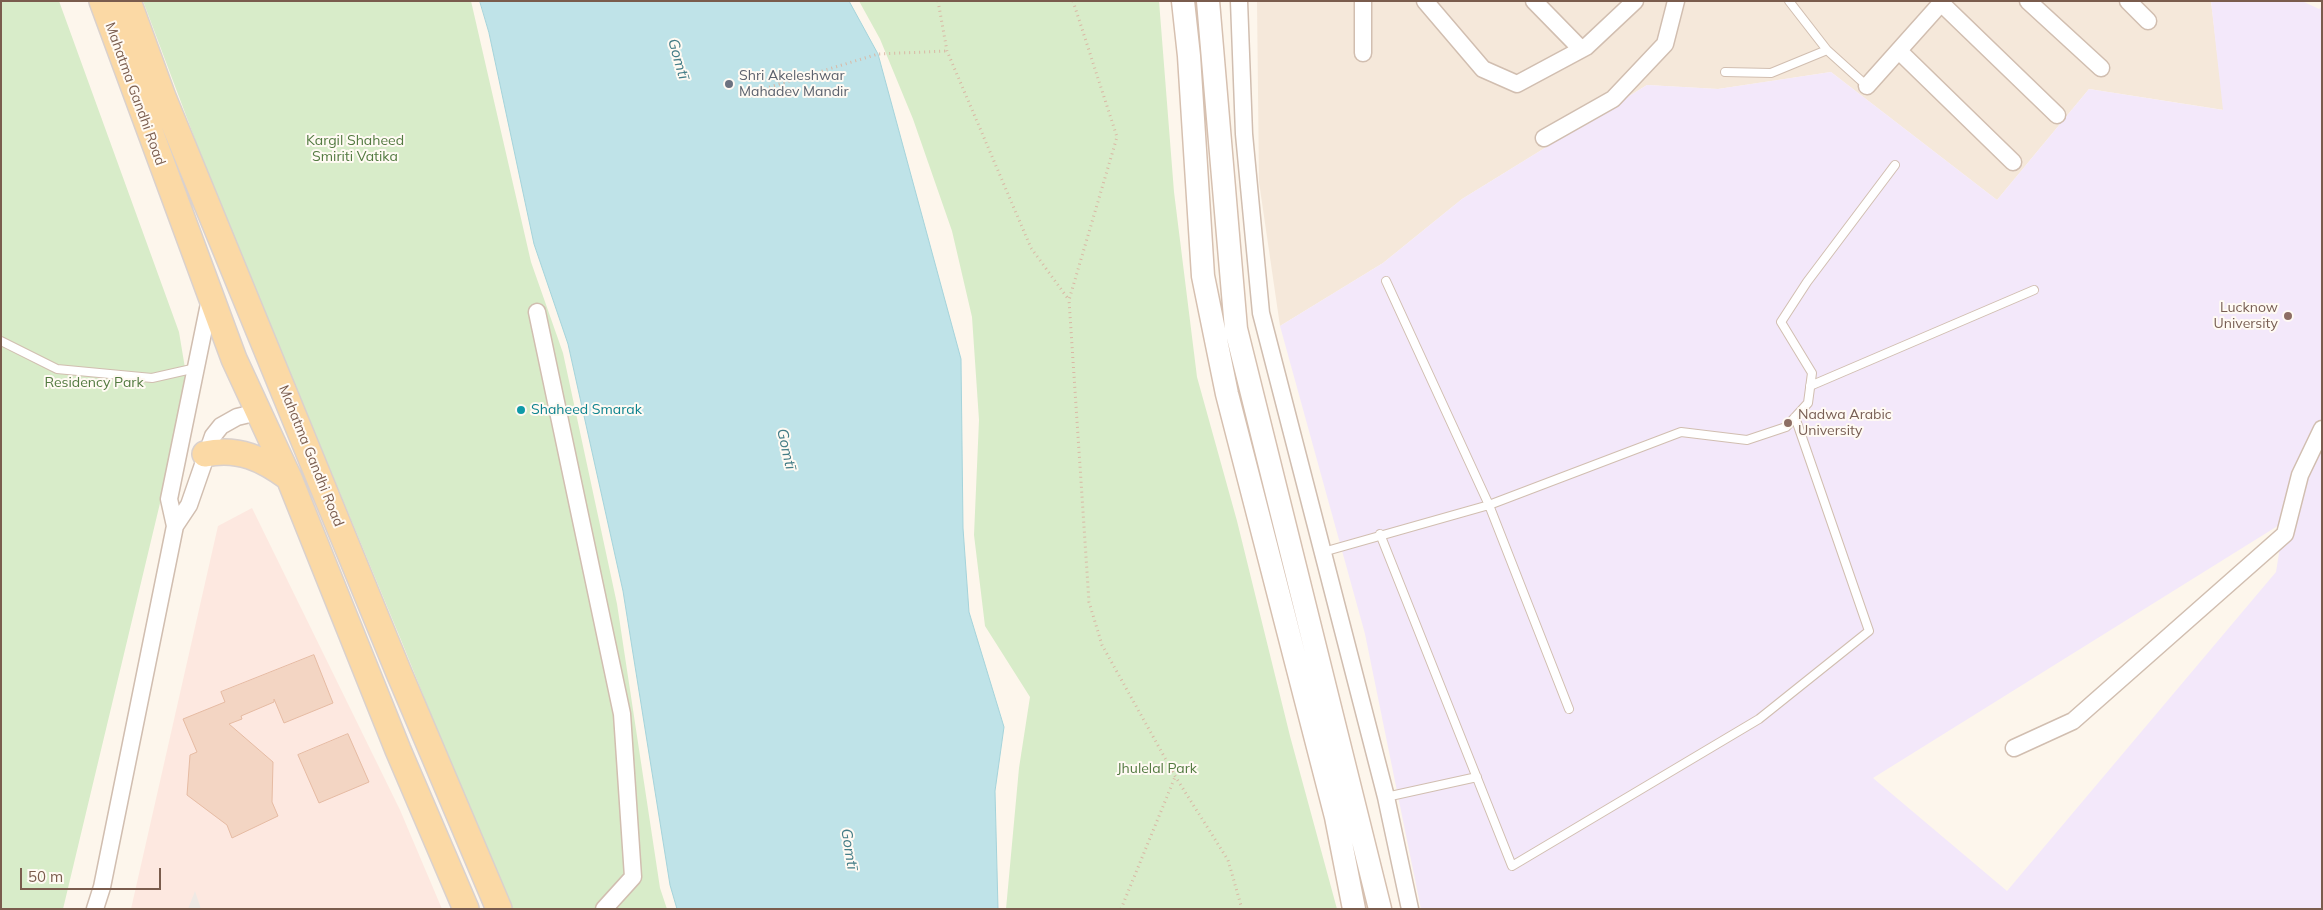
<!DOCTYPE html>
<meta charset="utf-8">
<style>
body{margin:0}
#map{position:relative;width:2323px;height:910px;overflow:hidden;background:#fdf6ec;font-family:Mulish,sans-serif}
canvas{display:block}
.frame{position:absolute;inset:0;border:2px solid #7a5c4d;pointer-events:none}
.scale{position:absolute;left:20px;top:868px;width:141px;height:22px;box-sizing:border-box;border:2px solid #7a5c4d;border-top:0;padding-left:6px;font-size:15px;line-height:18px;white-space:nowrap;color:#7a5c4d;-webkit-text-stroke:4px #fffaf3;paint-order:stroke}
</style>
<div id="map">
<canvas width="2323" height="910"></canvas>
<div class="frame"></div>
<div class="scale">50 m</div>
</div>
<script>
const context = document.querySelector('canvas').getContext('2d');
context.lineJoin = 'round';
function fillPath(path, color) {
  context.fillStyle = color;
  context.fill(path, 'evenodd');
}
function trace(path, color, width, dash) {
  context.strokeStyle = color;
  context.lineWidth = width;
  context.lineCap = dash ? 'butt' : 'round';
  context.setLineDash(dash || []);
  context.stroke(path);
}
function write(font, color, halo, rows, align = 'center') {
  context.font = font + ' Mulish,sans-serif';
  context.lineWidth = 4;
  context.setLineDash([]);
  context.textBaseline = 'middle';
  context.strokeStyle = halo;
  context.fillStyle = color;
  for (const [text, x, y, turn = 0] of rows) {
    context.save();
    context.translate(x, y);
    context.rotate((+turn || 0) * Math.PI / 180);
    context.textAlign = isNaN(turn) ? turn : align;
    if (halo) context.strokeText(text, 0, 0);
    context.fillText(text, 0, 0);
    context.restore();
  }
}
const residential = new Path2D(`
 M1257,1H2211L2224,110L2089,89L1997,200L1831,72L1718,89L1647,85L1462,199L1383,263L1280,326L1259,182Z`);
const commercial = new Path2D(`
 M252,508L400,810L442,909H131L218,526Z`);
const industrial = new Path2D(`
 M195,891L201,909H188Z`);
const education = new Path2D(`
 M2211,1H2302L2319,9L2322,6V909H1421L1365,634L1280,326L1383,263L1462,199L1647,85L1718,89L1831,72L1997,200L2089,89L2223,110ZM2284,522L2276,572L2007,891L1873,778Z`);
const green = new Path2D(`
 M1,1H59L179,332L188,386L63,909H1Z
 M143,1H471L531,262L563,353L617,604L660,888L667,909H513L475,824L401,640L214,190Z
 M859,1H1159L1174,192L1197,377L1237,521L1290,736L1337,909H1006L1019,768L1030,697L985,626L974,535L979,420L972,317L952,231L913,119L880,39Z`);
const water = new Path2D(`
 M480,1H849L878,54L961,359L963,528L969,612L1004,727L995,791L998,909H677L670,885L623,591L568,344L534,244L489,33Z`);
const building = new Path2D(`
 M314,655L333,703L284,723L274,699V702L241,716L242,719L229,724L273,762L272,802L278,816L232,838L227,825L187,795L190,755L197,752L183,719L225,702L221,692Z
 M348,734L369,782L319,803L298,755Z`);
const path = new Path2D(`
 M938,1L947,51L1031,248L1069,300
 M1073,1L1117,137L1069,300L1089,602L1102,645L1175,776L1228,860L1242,909
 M750,93L878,54L947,51
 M1121,909L1175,777`);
const lane = new Path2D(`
 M1789,1L1827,50L1867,86
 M1725,72L1771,73L1827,50
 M1386,281L1489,505L1569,709
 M1,341L57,369L152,378L196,368
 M1810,386L2034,290
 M1380,534L1512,866L1759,719L1869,631L1795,417
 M1323,552L1489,505L1681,432L1747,440L1786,427L1808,403L1812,373L1781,322L1807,282L1895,165
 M1386,797L1477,777`);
const street = new Path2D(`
 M1239,1L1244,134L1261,313L1386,797L1410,909
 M1363,1V53
 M1425,1L1483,69L1517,84L1586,47L1635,1
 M1534,1L1581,49
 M2028,1L2101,68
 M2128,1L2148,21
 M1941,3L2057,115
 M1899,51L2013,162
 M1867,86L1943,1
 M1544,138L1613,99L1665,44L1676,1
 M537,312L622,714L633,877L604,909
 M175,526L169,499L210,299
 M2014,748L2073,721L2285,534L2300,475L2322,429
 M95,909L102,887L175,526L189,505L213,436L221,426L237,417L258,412`);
const secondary = new Path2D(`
 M1183,1L1189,56L1203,276L1227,394L1336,817L1354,909
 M1208,1L1236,329L1380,909`);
const primary = new Path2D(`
 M102,1L234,359L289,478L398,750L466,909
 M128,1L163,97L399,673L499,909
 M205,454C239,447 263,459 289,478`);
const markers = [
 [729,84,5,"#6b7280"],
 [2288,316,5,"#8d6e63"],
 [521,410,5,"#0f9aa8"],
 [1788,423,5,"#8d6e63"]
];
const worshipNames = [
 ["Shri Akeleshwar",739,76],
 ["Mahadev Mandir",739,92]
];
const streetNames = [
 ["Mahatma Gandhi Road",135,94,70],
 ["Mahatma Gandhi Road",311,456,68]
];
const parkNames = [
 ["Kargil Shaheed",355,141],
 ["Smiriti Vatika",355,157],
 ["Residency Park",94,383],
 ["Jhulelal Park",1157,769]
];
const educationNames = [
 ["Lucknow",2278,308],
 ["University",2278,324],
 ["Nadwa Arabic",1798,415,"left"],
 ["University",1798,431,"left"]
];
const cultureNames = [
 ["Shaheed Smarak",531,410]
];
const waterNames = [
 ["Gomtī",678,59,74],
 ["Gomtī",786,449,77],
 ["Gomtī",849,849,81]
];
fillPath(residential, '#f5e8da');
fillPath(commercial, '#fde8e0');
fillPath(industrial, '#efe9e4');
fillPath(education, '#f3e8fa');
fillPath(green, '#d8ecc9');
fillPath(water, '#bfe3e8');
trace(water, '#a5d3da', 1);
fillPath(building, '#f3d5c3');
trace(building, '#e6bba3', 1);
trace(lane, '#d1beb0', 10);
trace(street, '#d1beb0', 19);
trace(secondary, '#d6c0b0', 25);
trace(primary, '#dad1cd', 28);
trace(path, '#d9b8a5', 3, [1, 4]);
trace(lane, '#fff', 8);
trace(street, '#fff', 16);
trace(secondary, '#fff', 22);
trace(primary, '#fbd9a5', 25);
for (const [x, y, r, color] of markers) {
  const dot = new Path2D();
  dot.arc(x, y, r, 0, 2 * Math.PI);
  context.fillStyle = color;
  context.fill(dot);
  trace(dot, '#fffaf3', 2);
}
write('14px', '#5b616d', '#fffaf3', worshipNames, 'left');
write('14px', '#7a5c4d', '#fffaf3', streetNames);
write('14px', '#537a41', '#fffaf3', parkNames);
write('14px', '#785e54', '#fffaf3', educationNames, 'right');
write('14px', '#0d838f', '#fffaf3', cultureNames, 'left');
write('italic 15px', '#437c86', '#fffaf3', waterNames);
</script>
